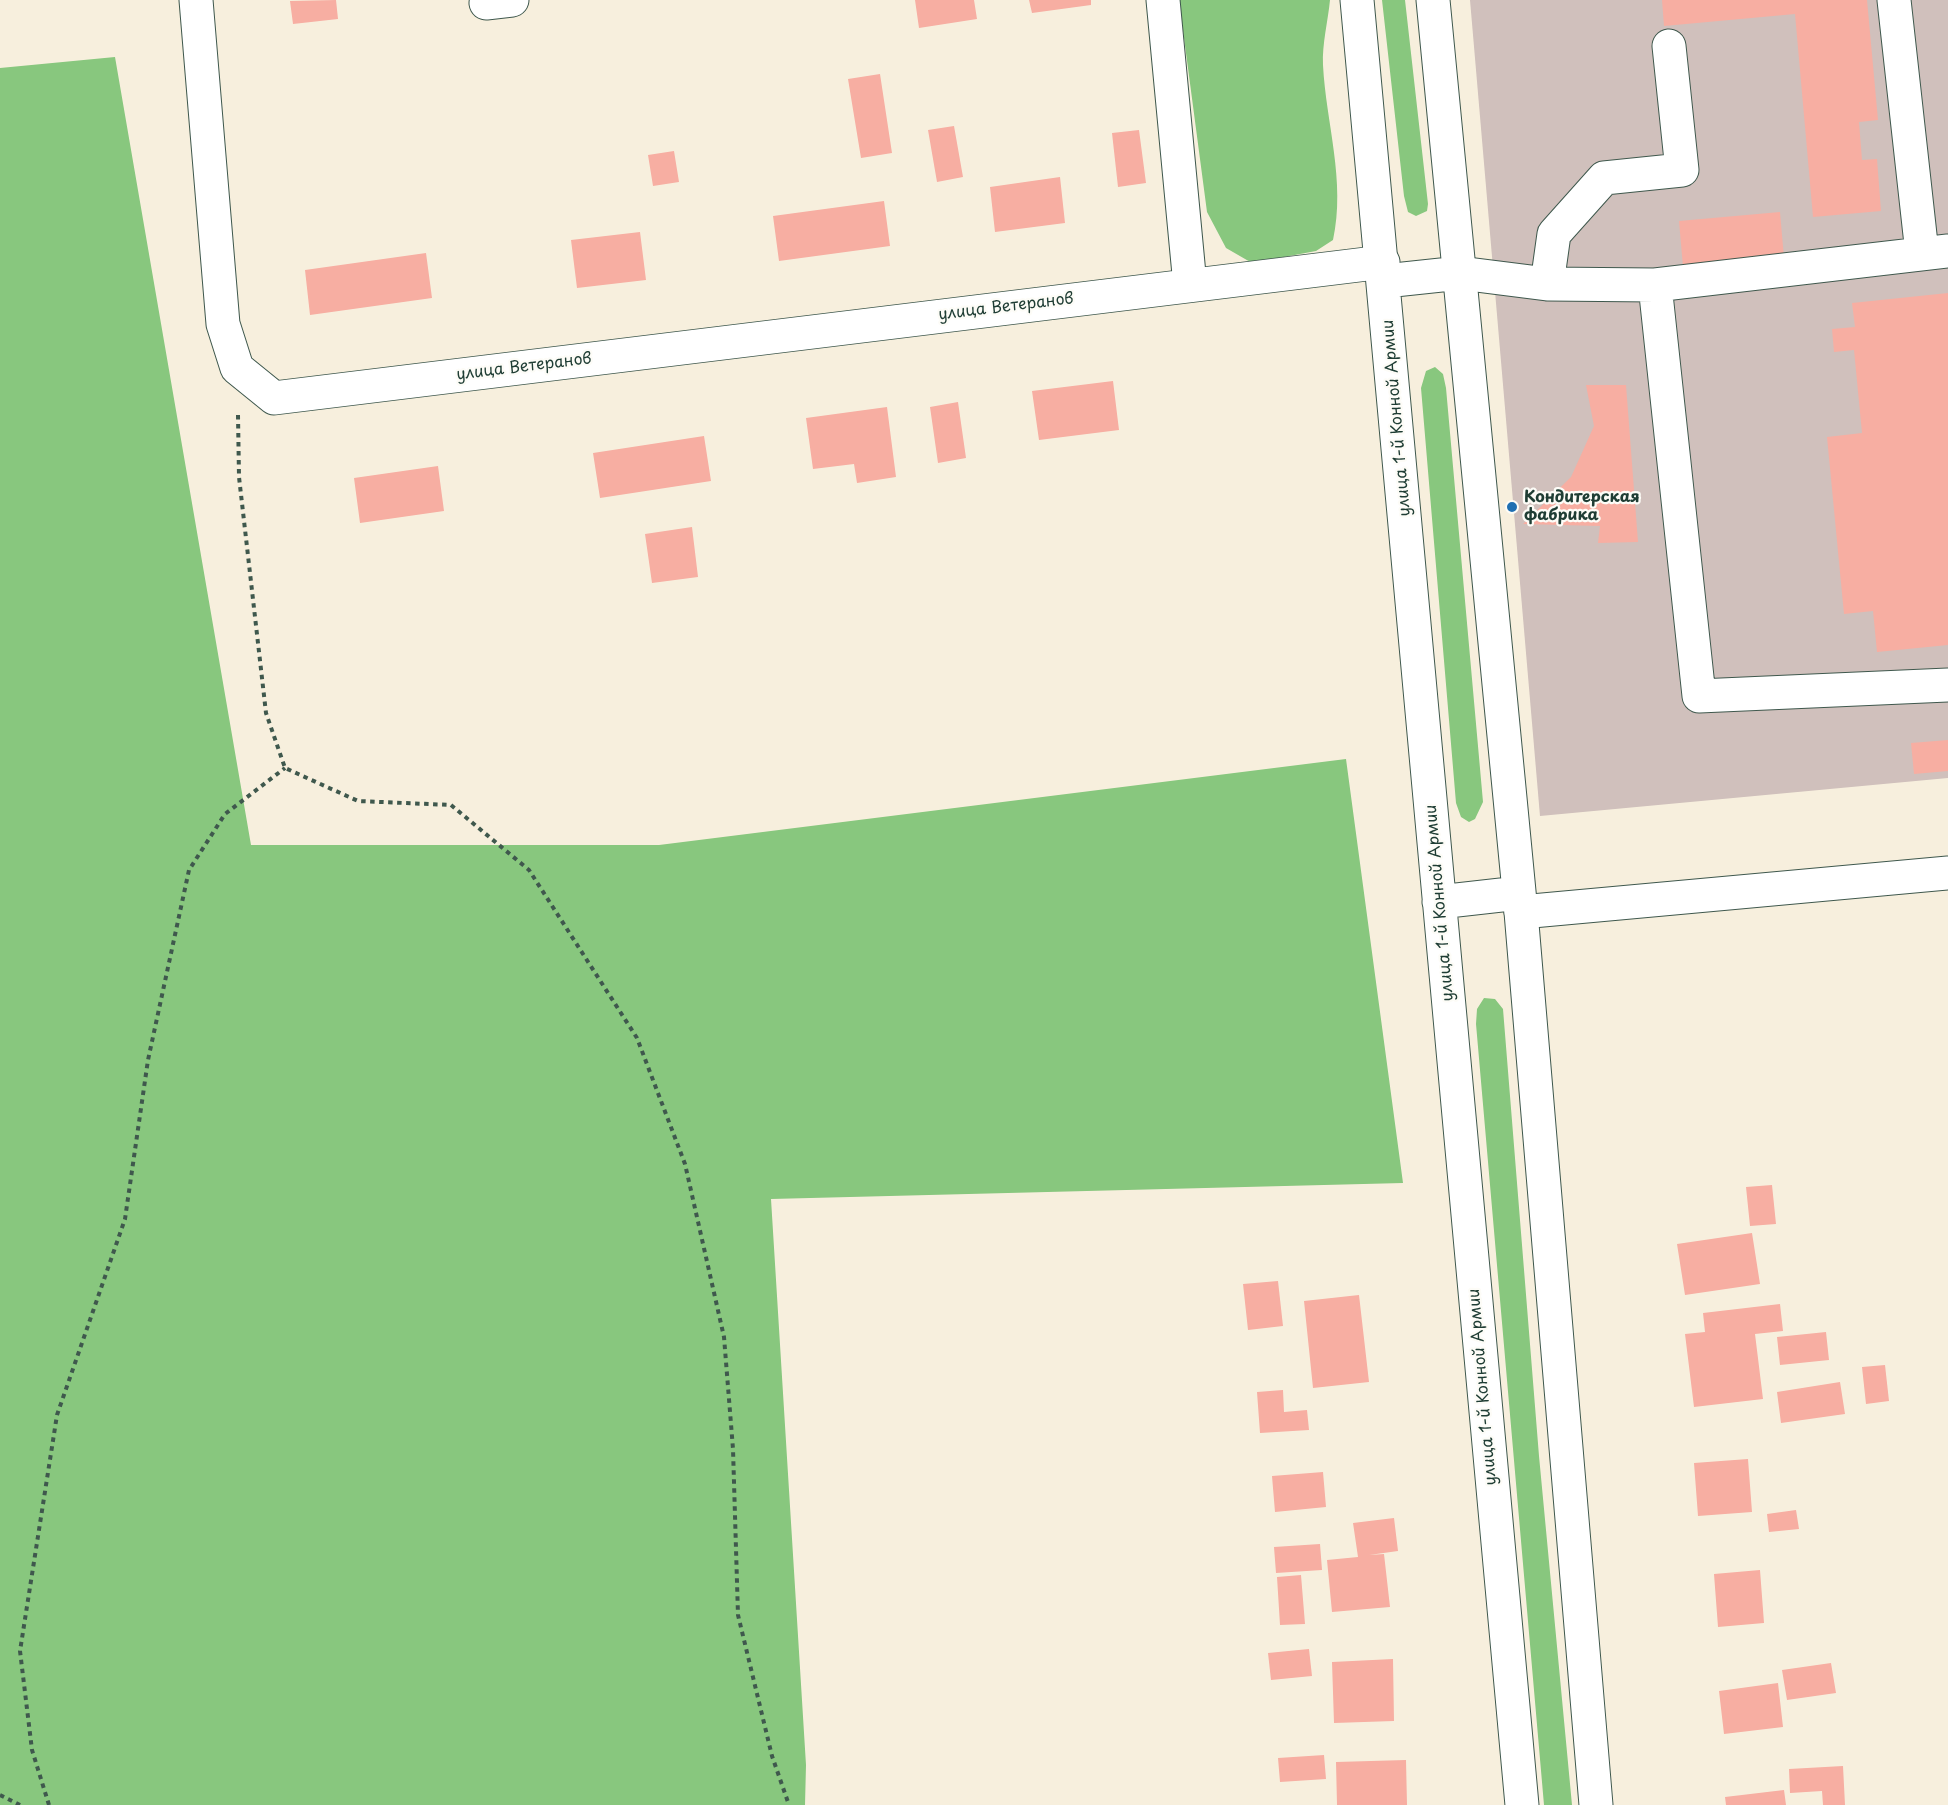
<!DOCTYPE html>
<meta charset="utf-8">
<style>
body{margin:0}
canvas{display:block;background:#f7efdd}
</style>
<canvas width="1948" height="1805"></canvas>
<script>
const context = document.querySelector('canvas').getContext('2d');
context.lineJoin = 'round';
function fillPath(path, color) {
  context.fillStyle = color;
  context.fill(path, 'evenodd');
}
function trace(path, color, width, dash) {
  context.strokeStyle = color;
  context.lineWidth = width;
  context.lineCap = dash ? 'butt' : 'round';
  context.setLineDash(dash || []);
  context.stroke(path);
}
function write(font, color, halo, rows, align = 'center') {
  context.font = font + ' "Playpen Sans",sans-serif';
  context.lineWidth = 4.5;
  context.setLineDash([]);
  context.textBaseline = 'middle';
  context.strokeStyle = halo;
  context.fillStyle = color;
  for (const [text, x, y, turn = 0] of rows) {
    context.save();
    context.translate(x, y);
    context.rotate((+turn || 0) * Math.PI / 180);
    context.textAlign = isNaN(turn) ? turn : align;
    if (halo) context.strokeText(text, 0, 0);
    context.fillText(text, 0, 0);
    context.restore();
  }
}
const industrial = new Path2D(`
 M1470,0H1948V778L1540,816Z`);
const green = new Path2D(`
 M1179,0H1330C1328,21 1322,44 1323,65C1326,123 1346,181 1333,240L1316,251L1252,263L1226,248L1207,212Z
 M1382,0H1405L1428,204L1427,211L1416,216L1408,212L1404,196Z
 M115,57L251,845H659L1346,759L1403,1183L771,1199L806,1765L805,1805H0V68Z
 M1435,367L1443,374L1446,388L1483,802L1475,819L1469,822L1461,817L1456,803L1421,388L1426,371Z
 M1484,998L1495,999L1503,1009L1539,1456L1572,1805H1544L1476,1024L1477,1009Z`);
const building = new Path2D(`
 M336,0L338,19L293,24L290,1Z
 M915,0H974L977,19L919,28Z
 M1029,0H1091V5L1032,13Z
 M1662,0H1867L1878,120L1859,122L1862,160L1877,159L1881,211L1813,217L1795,14L1664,26Z
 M880,74L892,153L861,158L848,79Z
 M954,126L963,177L937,182L928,130Z
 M1139,130L1146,183L1118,187L1112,133Z
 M674,151L679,182L653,186L648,155Z
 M1060,177L1065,223L995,232L990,187Z
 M884,201L890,246L779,261L773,216Z
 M1780,212L1784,258L1683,267L1679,221Z
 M640,232L646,280L577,288L571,240Z
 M426,253L432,298L310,315L305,270Z
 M1948,293V645L1877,652L1873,611L1844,614L1827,437L1862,433L1854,350L1834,352L1832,329L1855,327L1852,303Z
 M1113,381L1119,430L1039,440L1032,391Z
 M1586,385H1626L1638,542L1598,543L1600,526L1523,524L1571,477L1594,426Z
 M958,402L966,458L938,463L930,407Z
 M887,407L896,477L857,483L854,464L813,469L806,418Z
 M704,436L711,481L600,498L593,453Z
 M438,466L444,511L360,523L354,478Z
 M692,527L698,577L652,583L645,534Z
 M1948,740V771L1914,774L1911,743Z
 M1772,1185L1776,1224L1750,1226L1746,1187Z
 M1752,1233L1760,1284L1685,1295L1677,1244Z
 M1278,1281L1283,1326L1248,1330L1243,1284Z
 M1359,1295L1369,1382L1313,1388L1304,1301Z
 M1780,1304L1783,1331L1755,1334L1763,1399L1694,1407L1685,1334L1705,1332L1703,1313Z
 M1826,1332L1829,1360L1780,1365L1777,1337Z
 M1885,1365L1889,1401L1866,1404L1862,1367Z
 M1840,1382L1845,1414L1781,1423L1777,1392Z
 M1283,1390L1284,1412L1307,1410L1309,1430L1260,1433L1257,1392Z
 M1748,1459L1752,1512L1698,1516L1694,1463Z
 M1323,1472L1326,1507L1275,1512L1272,1476Z
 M1796,1510L1799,1529L1769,1532L1767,1514Z
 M1394,1518L1398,1551L1369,1555L1384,1554L1390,1607L1332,1612L1327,1560L1358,1557L1353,1523Z
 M1320,1544L1322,1570L1276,1573L1274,1547Z
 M1760,1570L1764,1623L1718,1627L1714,1574Z
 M1301,1575L1305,1624L1280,1625L1277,1577Z
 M1309,1649L1312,1676L1271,1680L1268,1653Z
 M1393,1659L1394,1721L1334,1723L1332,1662Z
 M1831,1663L1836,1693L1787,1700L1782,1670Z
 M1778,1683L1783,1727L1724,1734L1719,1691Z
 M1324,1755L1326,1779L1280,1782L1278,1758Z
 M1406,1760L1407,1805H1337L1336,1762Z
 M1843,1766L1845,1805H1823L1822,1791L1790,1793L1789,1769Z
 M1784,1790L1786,1805H1726L1725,1797Z`);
const path = new Path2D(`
 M238,415L239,477L266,713L285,768L358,801L451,805L529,870L637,1038L685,1164L724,1337L733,1449L738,1615L772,1756L789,1805
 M0,1795L20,1805
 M49,1805L32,1750L20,1651L57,1415L125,1219L148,1060L189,870L225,814L285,768`);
const minor = new Path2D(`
 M196,0L223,324L237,368L274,398L1383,262
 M1163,0L1190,285
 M1894,0L1922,253
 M486,3L512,0
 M1460,273L1547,284L1655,285L1948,251
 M1547,284L1554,234L1604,178L1682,170L1669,46
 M1655,285L1699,696L1948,685
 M1521,912L1948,873`);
const major = new Path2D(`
 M1357,0L1522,1805
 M1433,0L1521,912L1596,1805
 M1385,281L1460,273
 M1439,902L1519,893`);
const markers = [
 [1512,507,6,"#1f6fb2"]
];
const streetNames = [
 ["улица Ветеранов",1006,307,-7],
 ["улица Ветеранов",524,367,-7],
 ["улица 1-й Конной Армии",1397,418,-95],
 ["улица 1-й Конной Армии",1440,903,-95],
 ["улица 1-й Конной Армии",1483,1387,-95]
];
const poiNames = [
 ["Кондитерская",1524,498],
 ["фабрика",1524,516]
];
fillPath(industrial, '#d0c0bc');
fillPath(green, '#88c77e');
fillPath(building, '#f7aea2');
trace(minor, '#3f584d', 35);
trace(major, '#3f584d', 35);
trace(path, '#3f584d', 4, [4.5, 4.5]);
trace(minor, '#fff', 33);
trace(major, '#fff', 33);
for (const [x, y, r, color] of markers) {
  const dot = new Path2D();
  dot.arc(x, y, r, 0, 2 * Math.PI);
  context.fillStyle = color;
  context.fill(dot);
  trace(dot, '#fdfcf7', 2);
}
write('16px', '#1f3d34', '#fdfcf7', streetNames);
write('bold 16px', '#1f3d34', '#fdfcf7', poiNames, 'left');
</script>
